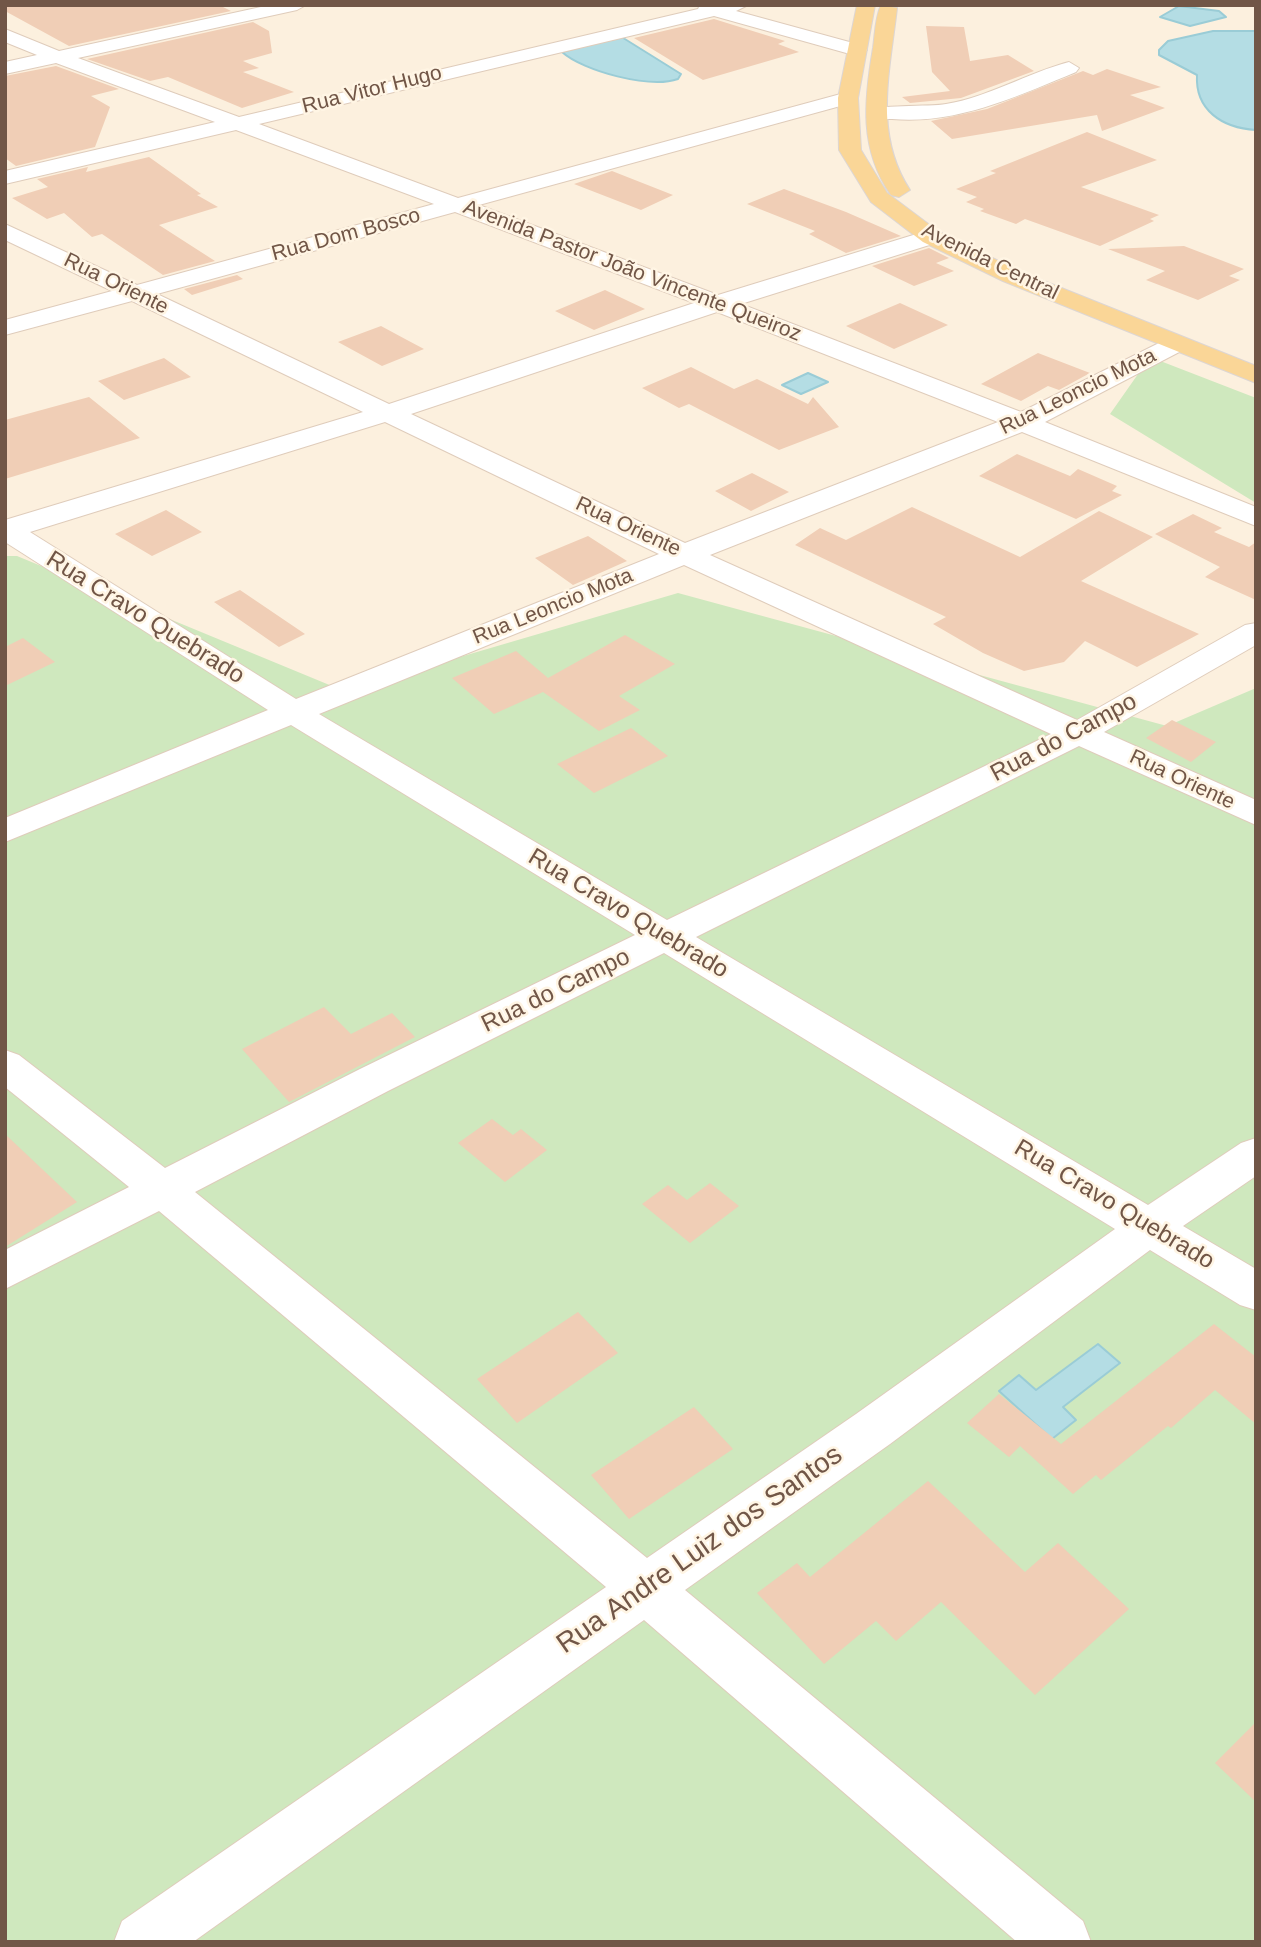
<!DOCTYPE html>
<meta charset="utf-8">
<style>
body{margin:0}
#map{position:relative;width:1261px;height:1947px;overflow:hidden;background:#fcf0de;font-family:Helvetica,sans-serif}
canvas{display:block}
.frame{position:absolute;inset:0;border:7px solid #715647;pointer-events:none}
</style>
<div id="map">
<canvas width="1261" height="1947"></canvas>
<div class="frame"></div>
</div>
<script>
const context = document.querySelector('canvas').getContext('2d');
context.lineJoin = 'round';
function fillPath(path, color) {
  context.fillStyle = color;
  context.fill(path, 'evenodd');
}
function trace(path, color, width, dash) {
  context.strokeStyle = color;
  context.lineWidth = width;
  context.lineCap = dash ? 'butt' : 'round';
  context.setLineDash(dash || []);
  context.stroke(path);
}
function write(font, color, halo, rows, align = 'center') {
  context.font = font + ' Helvetica,sans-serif';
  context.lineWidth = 5;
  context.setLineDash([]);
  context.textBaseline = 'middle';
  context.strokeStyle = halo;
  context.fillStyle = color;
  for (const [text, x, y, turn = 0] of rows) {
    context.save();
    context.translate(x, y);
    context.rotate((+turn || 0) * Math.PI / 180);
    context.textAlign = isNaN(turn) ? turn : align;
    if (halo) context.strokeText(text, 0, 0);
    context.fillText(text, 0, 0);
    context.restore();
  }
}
const green = new Path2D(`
 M1150,357L1256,398V503L1110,414Z
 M5,556H17L344,691L678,593L1167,726L1256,688V1942H5Z`);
const water = new Path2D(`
 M1179,6L1219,11L1226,17L1190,26L1160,17Z
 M1213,31H1256V130C1222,128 1195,110 1197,75L1159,55V50L1168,41Z
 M620,36L681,74L678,79C650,89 583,71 562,52Z
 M808,373L828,382L801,394L782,385Z
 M1098,1344L1120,1363L1063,1407L1076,1420L1052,1439L999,1391L1019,1375L1036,1390Z`);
const building = new Path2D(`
 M5,5H219L231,11L69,46L5,11Z
 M714,19L785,41L778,44L799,52L703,80L634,38Z
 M253,22L269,31L272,53L243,61L259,68L243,72L294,92L242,108L168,77L150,81L87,59Z
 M926,26L964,27L970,61L1008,55L1034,71L961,98L910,103L902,97L950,91L932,72Z
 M56,66L119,89L91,96L110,107L95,147L16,166L5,158V76Z
 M1107,69L1161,87L1130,95L1165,108L1102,131L1097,115L952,139L931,121L987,109L1083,71L1093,75Z
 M1087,132L1157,160L1081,187L1159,215L1150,219L1154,221L1100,246L1025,219L1016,224L980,211L984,209L966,202L977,197L956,189L996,173L990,171Z
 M149,157L201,194L197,195L218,207L159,225L215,261L163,275L102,234L92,237L64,213L47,219L12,198L48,187L37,179L88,167L86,172Z
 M612,171L673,195L641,210L574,184Z
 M784,189L846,212L901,236L846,253L809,234L815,231L747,204Z
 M1184,246L1244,269L1229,276L1240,280L1198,300L1146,280L1165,271L1108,249Z
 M929,248L949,258L936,263L954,271L914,286L872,266Z
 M237,275L243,279L192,295L184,289Z
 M605,290L645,309L594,330L555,311Z
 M900,303L948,325L894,349L846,326Z
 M381,326L407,340L424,349L382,366L338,342Z
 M1038,353L1090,373L1059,390L1048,386L1021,401L981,384Z
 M164,358L191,377L124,400L98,381Z
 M691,367L734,389L757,379L808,404L813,397L839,427L779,450L689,404L679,408L642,388Z
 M89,397L140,438L5,479V420Z
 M1017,454L1070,476L1078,469L1117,486L1112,491L1122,495L1076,519L979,476Z
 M752,473L789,492L751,511L715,491Z
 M912,507L1020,557L1099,511L1153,537L1081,581L1199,634L1137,667L1085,641L1064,662L1024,671L983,653L933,624L946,617L795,545L820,528L846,540Z
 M166,510L202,532L152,556L115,534Z
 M1193,514L1222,528L1214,532L1249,547L1256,542V600L1205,577L1220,567L1155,534Z
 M588,536L627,561L573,585L535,558Z
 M240,590L305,634L279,647L214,602Z
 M625,635L675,664L619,696L640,710L599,731L543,692L494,714L452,678L516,651L548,678Z
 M23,638L55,662L5,686V647Z
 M1172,720L1216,742L1191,762L1146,738Z
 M631,728L668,756L594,793L557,764Z
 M324,1007L351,1034L392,1013L415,1037L289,1102L242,1049Z
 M492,1119L513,1135L521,1129L547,1150L505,1182L458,1143Z
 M5,1134L77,1202L5,1247Z
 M710,1183L739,1206L690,1243L642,1204L668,1185L687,1200Z
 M578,1312L618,1353L517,1423L477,1379Z
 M1214,1324L1256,1357V1424L1215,1390L1171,1428L1168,1426L1101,1480L1096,1475L1073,1494L1020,1446L1009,1457L967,1423L999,1394L1061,1444Z
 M694,1407L733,1449L629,1519L591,1475Z
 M928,1481L1025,1572L1058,1543L1129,1609L1035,1695L941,1602L896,1641L876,1621L824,1664L757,1593L797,1563L810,1577Z
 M1256,1722V1802L1215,1763Z`);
const minor = new Path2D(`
 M270,5H306L297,10L78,58L239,117L698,9L700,5H748L736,11L864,46L867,50L857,56L714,16L259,124L458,198L848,92L858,98L855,102L479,205L718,295L923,232H939L943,237L939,242L741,304L1021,412L1167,339H1185L1189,344L1185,349L1045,422L1256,507V526L1022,432L710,555L1077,720L1245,625L1256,623V645L1104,732L1256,800V825L1079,746L696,937L1148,1205L1241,1143L1256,1138V1176L1183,1226L1256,1269V1310L1240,1305L1150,1250L890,1444L685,1590L1083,1921L1091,1942H1017L644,1620L193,1942H114L122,1921L606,1587L159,1211L5,1289V1250L129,1187L5,1087V1050L19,1055L165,1168L360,1069L635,935L291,725L5,842V818L268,710L5,542V520L363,412L132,301L5,335V320L112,291L5,240V224L137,285L434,204L236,130L5,184V171L215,122L56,63L5,74V62L37,55L5,42V29L59,51ZM455,212L694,303L389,404L157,294ZM717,312L998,422L685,543L411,414ZM385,422L659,554L296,699L30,532ZM684,565L1051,734L667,920L319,714ZM664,953L1115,1229L856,1414L647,1558L195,1192L388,1091Z
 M1069,62L1079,68L1076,72C1018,96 956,125 892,119C883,119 872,120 867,112C872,104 931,107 946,104C989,97 1027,73 1069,62Z`);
const major = new Path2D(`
 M857,5H875L858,98L861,150L887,193L939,232L1019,271L1256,366V383L1003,281L923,242L871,202L839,150L838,98Z
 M881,5L897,8C890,71 873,134 910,190L899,197L891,195C859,149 864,101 873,48C875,34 875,18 881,5Z`);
const farStreetnames = [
 ["Rua Vitor Hugo",372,90,-14],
 ["Rua Dom Bosco",346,235,-15],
 ["Avenida Central",990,262,26],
 ["Avenida Pastor João Vincente Queiroz",632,271,21],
 ["Rua Oriente",116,284,26],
 ["Rua Leoncio Mota",1078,392,-26],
 ["Rua Oriente",628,527,25],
 ["Rua Leoncio Mota",553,607,-22],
 ["Rua Oriente",1182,780,25]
];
const streetNames = [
 ["Rua Cravo Quebrado",145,618,32],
 ["Rua do Campo",1064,738,-28],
 ["Rua Cravo Quebrado",628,914,31],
 ["Rua do Campo",556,991,-26],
 ["Rua Cravo Quebrado",1114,1205,31]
];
const nearStreetnames = [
 ["Rua Andre Luiz dos Santos",700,1550,-35]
];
fillPath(green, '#cfe8be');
fillPath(water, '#b4dde4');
trace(water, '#9accd6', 2);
fillPath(building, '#f0ceb6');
trace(minor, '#dfccbb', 2);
trace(major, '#ddd6d3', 2);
fillPath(minor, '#fff');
fillPath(major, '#fad697');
write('21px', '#715647', '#fff5e4', farStreetnames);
write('24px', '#715647', '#fff5e4', streetNames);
write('28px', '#715647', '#fff5e4', nearStreetnames);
</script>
